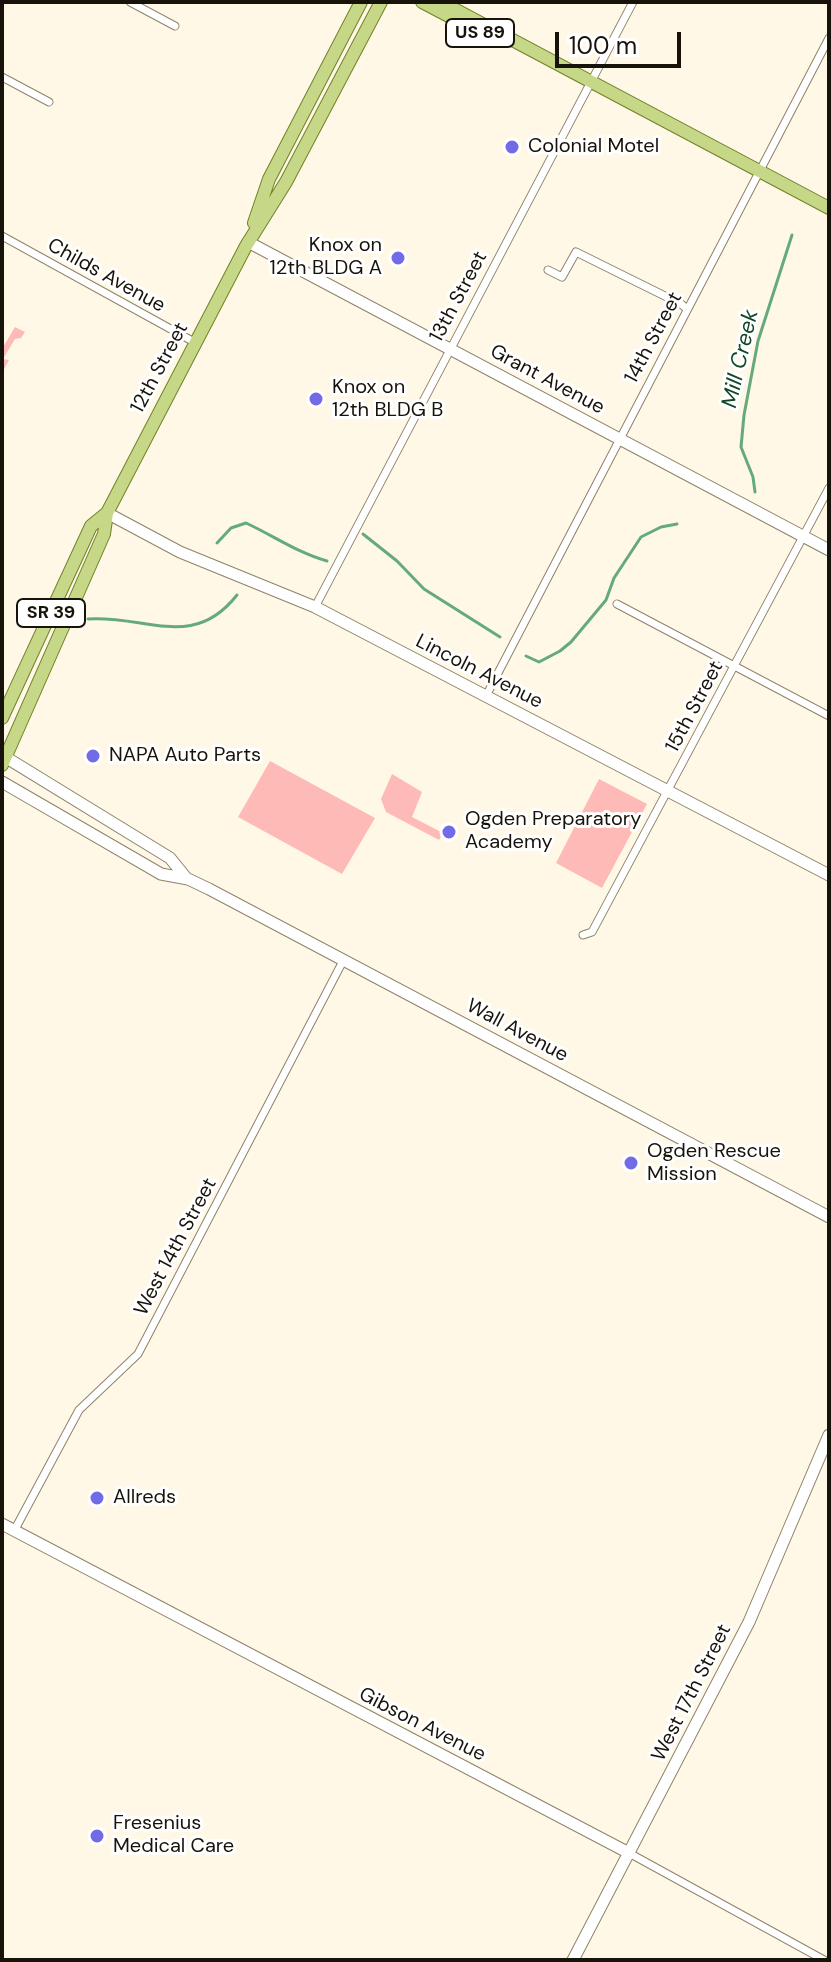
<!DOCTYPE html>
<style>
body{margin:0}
#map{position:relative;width:831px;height:1962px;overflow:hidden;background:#fff8e7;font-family:"DM Sans",sans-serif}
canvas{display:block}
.frame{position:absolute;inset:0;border:4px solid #18130a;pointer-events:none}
.scale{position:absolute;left:555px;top:32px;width:126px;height:36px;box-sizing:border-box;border:4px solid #18130a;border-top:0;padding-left:10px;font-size:24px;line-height:28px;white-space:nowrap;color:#18130a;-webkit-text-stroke:6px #fff;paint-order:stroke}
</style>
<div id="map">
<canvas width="831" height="1962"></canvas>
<div class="frame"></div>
<div class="scale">100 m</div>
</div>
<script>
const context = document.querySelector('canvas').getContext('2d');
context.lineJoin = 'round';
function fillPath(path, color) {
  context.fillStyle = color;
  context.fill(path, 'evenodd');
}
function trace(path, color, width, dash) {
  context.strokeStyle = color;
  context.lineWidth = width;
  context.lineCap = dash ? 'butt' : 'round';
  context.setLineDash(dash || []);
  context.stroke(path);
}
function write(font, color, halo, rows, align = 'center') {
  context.font = font + ' "DM Sans",sans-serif';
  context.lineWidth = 6;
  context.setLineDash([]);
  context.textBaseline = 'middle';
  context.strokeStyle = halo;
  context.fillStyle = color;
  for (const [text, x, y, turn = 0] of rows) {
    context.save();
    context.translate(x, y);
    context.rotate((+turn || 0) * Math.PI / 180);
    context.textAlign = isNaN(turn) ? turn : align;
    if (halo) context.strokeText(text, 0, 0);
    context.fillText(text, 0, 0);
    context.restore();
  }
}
const green = new Path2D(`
 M15,327L25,332L21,338L15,339L3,359L9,360L2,373V349Z
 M270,761L375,818L342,874L238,817Z
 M392,774L422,792L412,817L443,833L439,840L386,812L381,799Z
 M599,779L647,804L602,888L556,863Z`);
const stream = new Path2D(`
 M755,492L753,477L741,447L744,415L758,341L792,235
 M363,534L397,561L424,589L500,637
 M217,543L231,528L246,523C274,536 298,553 327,561
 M88,619C147,615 193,651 237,595
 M526,656L539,662L560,651L571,642L606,600L614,578L641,537L661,527L677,524`);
const street = new Path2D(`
 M130,2L175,26
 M2,77L49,102
 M2,236L196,343
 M548,270L562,277L576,252L681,304L687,309
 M617,604L829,716
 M315,607L633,2
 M486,696L829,38
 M583,935L592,932L829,488
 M14,1531L79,1410L138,1354L343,961
 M629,1853L824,1960`);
const secondary = new Path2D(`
 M248,242L829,550
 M107,513L180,552L315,607L829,875
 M2,755L170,858L187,879
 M2,782L161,874L188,879L209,889L829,1217
 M2,1524L629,1853
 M573,1960L749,1622L829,1435`);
const primary = new Path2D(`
 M422,2L483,34
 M441,2L829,208
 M254,223L269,179L361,2
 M2,718L91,526L107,513
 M2,765L104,534L107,513L246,246L286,182L381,2`);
const markers = [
 [512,147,8,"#726be6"],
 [398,258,8,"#726be6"],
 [316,399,8,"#726be6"],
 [93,756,8,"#726be6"],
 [449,832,8,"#726be6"],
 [631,1163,8,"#726be6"],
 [97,1498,8,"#726be6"],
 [97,1836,8,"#726be6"]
];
const shields = [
 [480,33,68],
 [51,613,68]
];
const shieldNames = [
 ["US 89",480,33],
 ["SR 39",51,613]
];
const poiNames = [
 ["Colonial Motel",528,147],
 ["Knox on",382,246,"right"],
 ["12th BLDG A",382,269,"right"],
 ["Knox on",332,388],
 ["12th BLDG B",332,411],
 ["NAPA Auto Parts",109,756],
 ["Ogden Preparatory",465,820],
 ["Academy",465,843],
 ["Ogden Rescue",647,1152],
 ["Mission",647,1175],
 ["Allreds",113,1498],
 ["Fresenius",113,1824],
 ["Medical Care",113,1847]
];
const streetNames = [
 ["Childs Avenue",106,276,29],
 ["13th Street",459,297,-62],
 ["14th Street",654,338,-62],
 ["12th Street",160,368,-62],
 ["Grant Avenue",547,380,28],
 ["Lincoln Avenue",479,672,27],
 ["15th Street",695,707,-62],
 ["Wall Avenue",517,1031,28],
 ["West 14th Street",176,1247,-62],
 ["West 17th Street",692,1693,-63],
 ["Gibson Avenue",422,1725,27]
];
const waterNames = [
 ["Mill Creek",741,359,-77]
];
fillPath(green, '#febab7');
trace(stream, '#65aa7d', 3);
trace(street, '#8d8369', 9);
trace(secondary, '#8d8369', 13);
trace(primary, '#708228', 14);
trace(street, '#fff', 7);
trace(secondary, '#fff', 11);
trace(primary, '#c6d788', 12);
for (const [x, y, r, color] of markers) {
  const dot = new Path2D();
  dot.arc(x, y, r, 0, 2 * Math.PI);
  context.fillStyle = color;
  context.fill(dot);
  trace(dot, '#fff', 3);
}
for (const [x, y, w] of shields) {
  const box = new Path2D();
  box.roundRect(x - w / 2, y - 14, w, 28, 6);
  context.fillStyle = '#fff';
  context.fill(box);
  trace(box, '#18130a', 2);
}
write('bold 18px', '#18130a', null, shieldNames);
write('20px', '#18130a', '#fff', poiNames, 'left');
write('20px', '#18130a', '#fff', streetNames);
write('italic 22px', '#104627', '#fff', waterNames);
</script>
